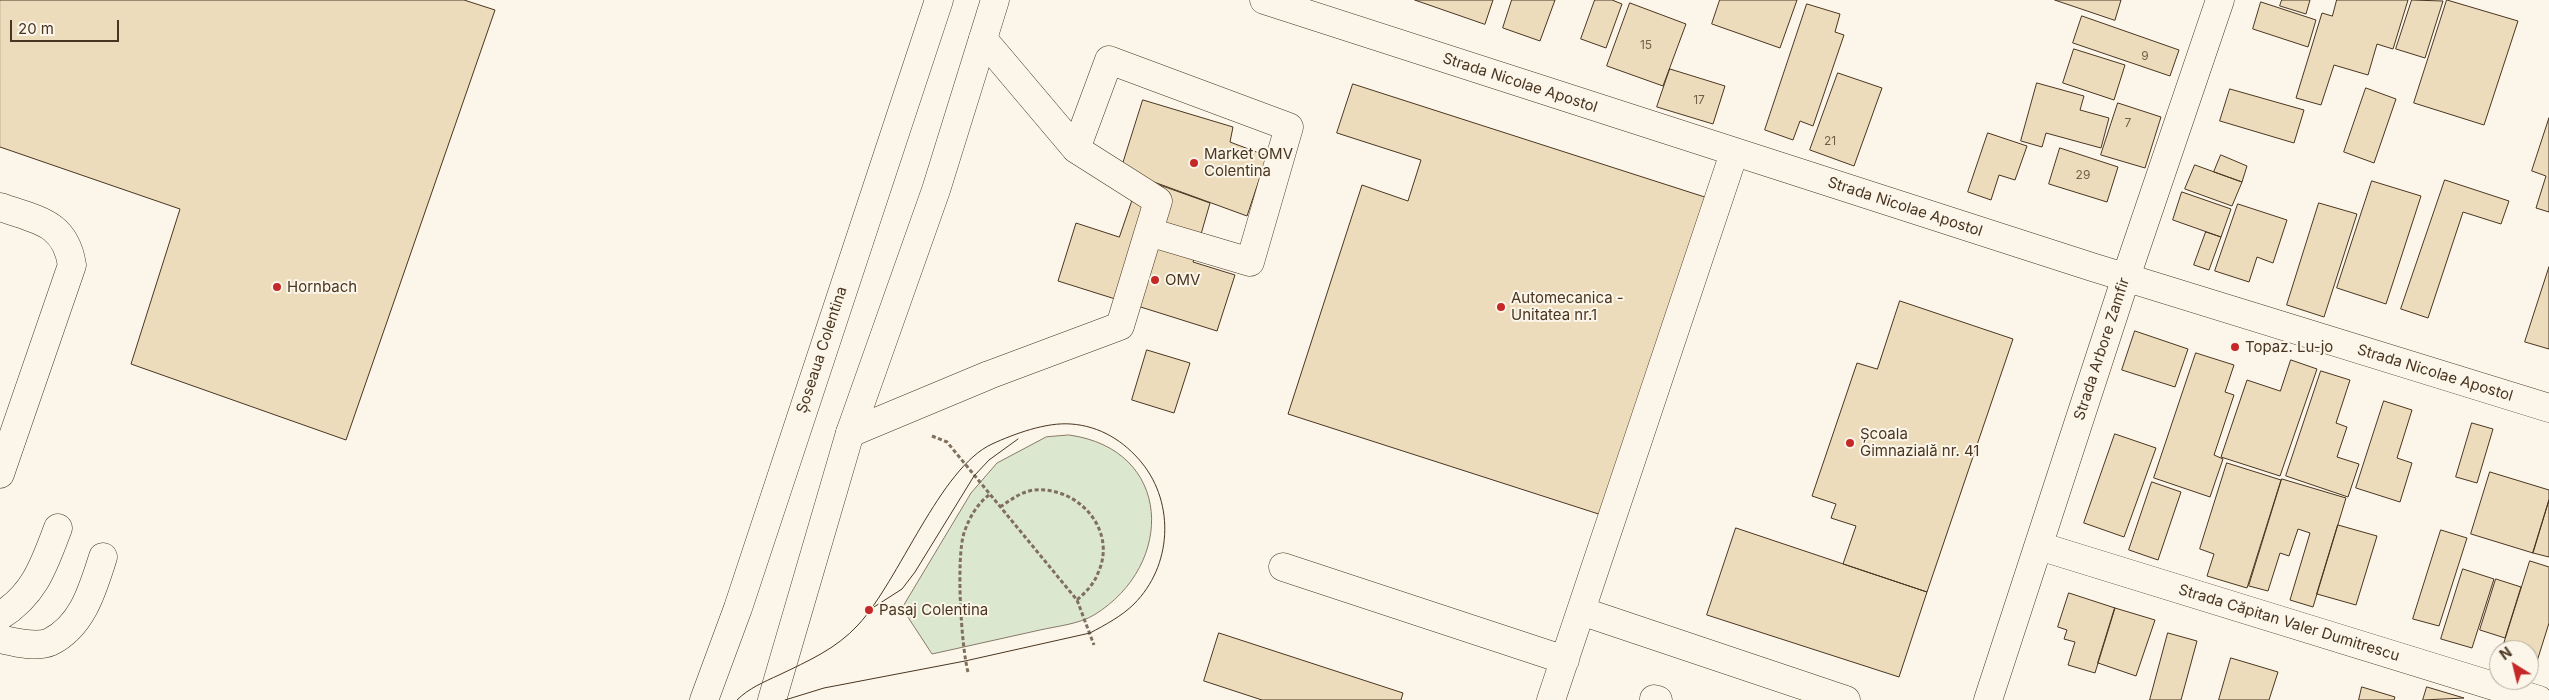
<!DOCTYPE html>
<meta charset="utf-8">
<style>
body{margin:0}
#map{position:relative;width:2549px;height:700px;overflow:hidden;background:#fbf6e9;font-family:Inter,sans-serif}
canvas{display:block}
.north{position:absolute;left:2489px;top:640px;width:50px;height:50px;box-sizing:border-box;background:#fbf6e9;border:1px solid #b4a999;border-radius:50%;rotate:324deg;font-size:14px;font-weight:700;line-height:20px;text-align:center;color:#4a3520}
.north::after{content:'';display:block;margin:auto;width:18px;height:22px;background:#c62828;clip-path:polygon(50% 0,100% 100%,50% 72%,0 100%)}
.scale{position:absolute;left:10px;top:20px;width:109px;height:22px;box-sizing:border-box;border:2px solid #4a3520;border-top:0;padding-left:6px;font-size:15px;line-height:18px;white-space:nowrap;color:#4a3520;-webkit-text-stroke:4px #fbf6e9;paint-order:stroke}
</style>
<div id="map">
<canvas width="2549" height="700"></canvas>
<div class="north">N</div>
<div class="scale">20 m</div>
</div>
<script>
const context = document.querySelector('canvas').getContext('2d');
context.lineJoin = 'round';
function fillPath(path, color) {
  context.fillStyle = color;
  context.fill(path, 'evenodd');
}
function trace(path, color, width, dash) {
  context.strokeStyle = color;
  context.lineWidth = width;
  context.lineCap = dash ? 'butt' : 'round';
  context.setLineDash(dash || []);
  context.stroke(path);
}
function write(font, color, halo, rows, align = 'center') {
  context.font = font + ' Inter,sans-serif';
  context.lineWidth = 4;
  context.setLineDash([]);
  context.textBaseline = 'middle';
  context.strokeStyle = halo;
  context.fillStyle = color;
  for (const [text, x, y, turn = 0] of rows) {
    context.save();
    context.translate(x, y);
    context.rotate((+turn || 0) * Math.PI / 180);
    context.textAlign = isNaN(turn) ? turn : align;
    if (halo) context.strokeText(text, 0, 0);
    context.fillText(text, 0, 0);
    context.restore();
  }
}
const green = new Path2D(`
 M1069,435C1173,449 1176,565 1094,615C1079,624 1058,626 1040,630C1004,638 968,646 932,654L902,608L971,493L997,463L1046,437Z`);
const building = new Path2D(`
 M0,0H464L495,10L346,440L131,364L180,209L0,147Z
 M1415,0H1493L1485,24Z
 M1512,0H1555L1540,41L1503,28Z
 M1595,0H1612L1622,4L1606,48L1581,39Z
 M1720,0H1797L1780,48L1712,24Z
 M2055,0H2121L2115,20Z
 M2282,0H2310L2306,14L2280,6Z
 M2337,0H2408L2393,49L2377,44L2368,75L2334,65L2321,105L2296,98L2322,13L2332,16Z
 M2412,0L2443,1L2425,58L2396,49Z
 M2447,0L2518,21L2484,125L2414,103Z
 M2261,2L2316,20L2308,47L2253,29Z
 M1630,3L1686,24L1663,86L1607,66Z
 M1807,4L1840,14L1835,32L1844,35L1813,126L1800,121L1793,140L1765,130Z
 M2082,16L2179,50L2170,76L2073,43Z
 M2074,49L2125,65L2114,100L2063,83Z
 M1670,69L1725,86L1713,124L1657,107Z
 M1838,73L1882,88L1854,166L1810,150Z
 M2037,83L2084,96L2080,110L2109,118L2101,148L2046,133L2042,147L2021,141Z
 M1353,84L1714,200L1611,518L1288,414L1362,185L1408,201L1421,160L1337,133Z
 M2366,88L2396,99L2374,163L2344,152Z
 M2230,89L2304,110L2294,143L2220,121Z
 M1143,100L1233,127L1230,142L1267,156L1247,216L1121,170Z
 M2118,103L2161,117L2145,168L2101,155Z
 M2549,118V212L2536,208L2546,176L2532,171Z
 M1988,133L2027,146L2015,180L1999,175L1991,200L1968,192Z
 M2060,148L2118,167L2107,202L2049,184Z
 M2221,155L2247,166L2242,182L2214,172Z
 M2195,165L2242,182L2232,206L2185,189Z
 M1140,178L1210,203L1193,262L1235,275L1217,331L1058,281L1076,223L1119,237Z
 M2445,180L2509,201L2501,224L2463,212L2428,318L2401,309Z
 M2372,181L2421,196L2386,304L2337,288Z
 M2182,192L2231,209L2221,237L2173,220Z
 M2319,203L2357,214L2324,317L2287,305Z
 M2238,204L2287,220L2273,263L2257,257L2249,282L2215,271Z
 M2206,232L2221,237L2209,270L2194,265Z
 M2549,267V349L2525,342Z
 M1900,301L2013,339L1927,592L1843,564L1856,526L1831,518L1836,504L1812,496L1857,363L1877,369Z
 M2135,331L2188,349L2175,387L2122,370Z
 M1147,350L1190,363L1174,413L1132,400Z
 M2196,353L2234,365L2225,392L2234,395L2214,455L2223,459L2210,497L2154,478Z
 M2291,360L2317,369L2280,476L2221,457L2247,380L2280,391Z
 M2321,371L2350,380L2336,423L2347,427L2337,457L2359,464L2348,497L2286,476Z
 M2384,401L2412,410L2397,458L2412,463L2400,502L2356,488Z
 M2472,423L2493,429L2477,483L2456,477Z
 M2115,434L2156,448L2124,537L2084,523Z
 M2227,463L2281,480L2247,588L2207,576L2214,554L2200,549Z
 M2490,472L2549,490V500L2533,553L2471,534Z
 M2282,479L2346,498L2313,607L2290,600L2310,533L2298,529L2289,556L2280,553L2268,591L2249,586Z
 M2152,482L2181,492L2158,560L2129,550Z
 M2549,500V557L2533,553Z
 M2338,525L2377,536L2356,605L2317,594Z
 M1736,528L1927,592L1899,677L1707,615Z
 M2441,530L2467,538L2439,626L2413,619Z
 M2530,561L2549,567V623L2533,674L2529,673V650H2502Z
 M2463,569L2494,579L2472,648L2441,639Z
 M2496,579L2521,587L2505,638L2480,630Z
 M2069,593L2115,608L2095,673L2068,665L2075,642L2064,639L2067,630L2058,627Z
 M2115,608L2155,620L2136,676L2098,663Z
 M1219,633L1403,693L1401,700H1262L1204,681Z
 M2168,633L2197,641L2181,700H2150Z
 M2231,658L2278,672L2269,700H2219Z
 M2362,687L2395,697L2394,700H2359Z
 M2427,687L2464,698L2423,700Z`);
const path = new Path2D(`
 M932,436L947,442L1077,600L1094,645
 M1000,507C1011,500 1020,492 1034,490C1078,486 1118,530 1098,573C1094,584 1086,592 1077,600
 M968,672C961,645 956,558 964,533C969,518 977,504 989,495`);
const minor = new Path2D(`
 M1264,0L2092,267L2549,408
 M1076,149L1109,60L1289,127L1250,262L1149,232
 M0,207C36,220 65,221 72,265L0,474
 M850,433L989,375L1120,326L1158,201L1076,149L983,39
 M2039,546L2539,700
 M1283,567L1565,660
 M1581,611L1846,700
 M0,616C35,594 44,565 58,528
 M0,639C14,642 36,648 50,642C83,626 93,588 103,557
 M1654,699L1658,700
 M1551,700L1734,153
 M1988,700L2126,277L2220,0`);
const major = new Path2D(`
 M704,700L738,608L939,0
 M772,700L850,433L936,190L995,0`);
const tram = new Path2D(`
 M874,607L902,589L915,572L974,476L989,460L1018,439
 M737,700C749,688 764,682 779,675C808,661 836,649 858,625C899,581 940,468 992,444C1014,434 1046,422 1071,424C1100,426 1124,441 1142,463C1175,504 1172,566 1134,604C1122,616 1105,625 1090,633L965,661L824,688L785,700`);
const markers = [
 [1194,163,5,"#c62828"],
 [1155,280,5,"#c62828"],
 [277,287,5,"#c62828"],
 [1501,307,5,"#c62828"],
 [2235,347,5,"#c62828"],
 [1850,443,5,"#c62828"],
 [869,610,5,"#c62828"]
];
const numberNames = [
 ["15",1646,45],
 ["9",2145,56],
 ["17",1699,100],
 ["7",2128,123],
 ["21",1830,141],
 ["29",2083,175]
];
const streetNames = [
 ["Strada Nicolae Apostol",1520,83,18],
 ["Strada Nicolae Apostol",1905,207,18],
 ["Strada Arbore Zamfir",2102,349,-72],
 ["Șoseaua Colentina",822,350,-72],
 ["Strada Nicolae Apostol",2435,373,17],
 ["Strada Căpitan Valer Dumitrescu",2289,623,17]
];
const poiNames = [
 ["Market OMV",1204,154],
 ["Colentina",1204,171],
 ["OMV",1165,280],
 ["Hornbach",287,287],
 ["Automecanica -",1511,298],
 ["Unitatea nr.1",1511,315],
 ["Topaz. Lu-jo",2245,347],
 ["Școala",1860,434],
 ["Gimnazială nr. 41",1860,451],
 ["Pasaj Colentina",879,610]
];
fillPath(green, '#dce7d0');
trace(green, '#887966', 1);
fillPath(building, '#ecdcbc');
trace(building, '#4a3520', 1);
trace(minor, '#4a3520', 29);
trace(major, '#4a3520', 29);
trace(path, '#7f6f5c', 3, [4, 2.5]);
trace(minor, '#fbf6e9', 28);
trace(major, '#fbf6e9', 28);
trace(tram, '#4a3520', 1);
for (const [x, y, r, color] of markers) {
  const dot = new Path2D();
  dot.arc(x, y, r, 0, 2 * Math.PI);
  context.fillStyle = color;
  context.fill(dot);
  trace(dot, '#fbf6e9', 2);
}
write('12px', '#725f47', null, numberNames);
write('15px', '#4a3520', '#fbf6e9', streetNames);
write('15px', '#4a3520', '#fbf6e9', poiNames, 'left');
</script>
